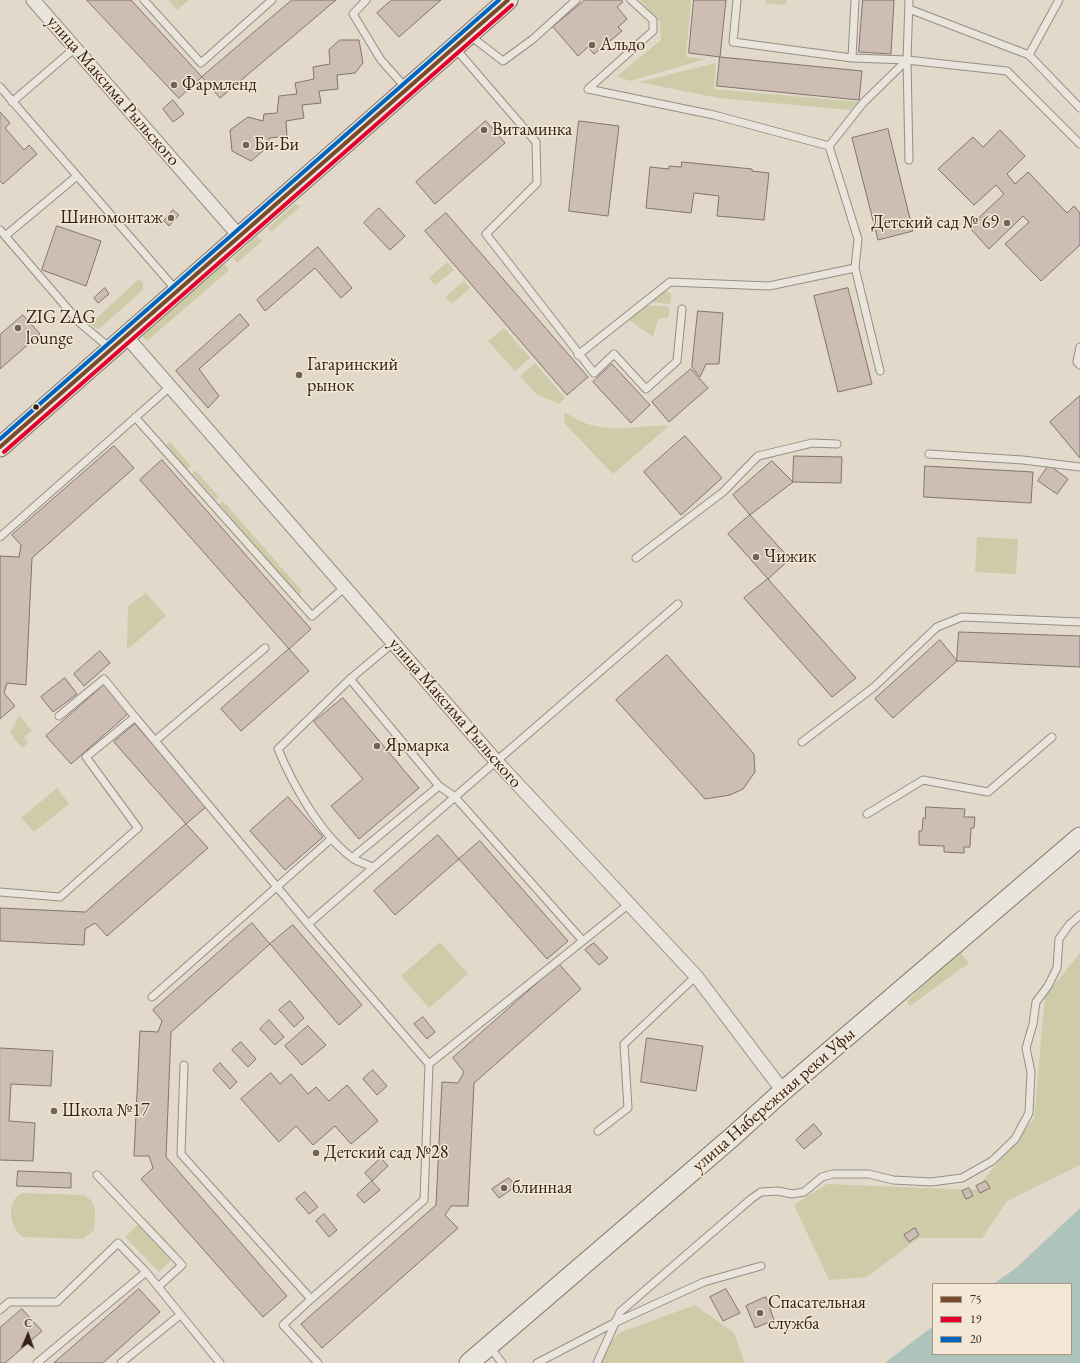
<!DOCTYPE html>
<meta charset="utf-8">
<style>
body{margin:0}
#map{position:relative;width:1080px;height:1363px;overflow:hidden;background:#e2d9ca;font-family:"EB Garamond",serif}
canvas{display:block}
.legend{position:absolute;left:932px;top:1283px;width:140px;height:72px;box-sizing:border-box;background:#f3e8d6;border:1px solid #a8988a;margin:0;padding:5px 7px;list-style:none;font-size:12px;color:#372017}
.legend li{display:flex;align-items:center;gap:8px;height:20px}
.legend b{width:20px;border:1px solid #a8988a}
.north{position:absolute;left:8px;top:1315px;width:40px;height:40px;-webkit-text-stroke:3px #f3e8d6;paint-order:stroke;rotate:2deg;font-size:11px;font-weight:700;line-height:16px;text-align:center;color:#372017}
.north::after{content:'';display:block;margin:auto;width:14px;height:18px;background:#372017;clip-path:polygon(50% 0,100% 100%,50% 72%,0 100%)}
</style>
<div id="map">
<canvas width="1080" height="1363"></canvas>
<ul class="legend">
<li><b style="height:5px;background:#7a4b2a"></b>75</li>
<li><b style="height:5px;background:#e4002b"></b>19</li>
<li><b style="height:5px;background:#0065bd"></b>20</li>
</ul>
<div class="north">С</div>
</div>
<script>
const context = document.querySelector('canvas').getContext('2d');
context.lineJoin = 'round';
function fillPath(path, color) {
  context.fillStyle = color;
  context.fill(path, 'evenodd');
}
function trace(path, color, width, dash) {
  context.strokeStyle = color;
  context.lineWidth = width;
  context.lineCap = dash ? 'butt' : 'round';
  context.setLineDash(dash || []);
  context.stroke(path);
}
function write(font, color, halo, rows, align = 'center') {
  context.font = font + ' "EB Garamond",serif';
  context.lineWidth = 3;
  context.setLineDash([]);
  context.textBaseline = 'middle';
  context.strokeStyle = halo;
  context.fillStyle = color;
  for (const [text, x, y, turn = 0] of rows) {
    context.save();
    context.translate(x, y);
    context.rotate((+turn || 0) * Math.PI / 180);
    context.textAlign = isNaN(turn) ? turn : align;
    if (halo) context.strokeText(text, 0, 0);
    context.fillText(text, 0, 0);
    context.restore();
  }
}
const green = new Path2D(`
 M168,0H189L177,10Z
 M640,0H691L686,57L706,59L630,81L617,76L661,40L660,22Z
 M766,0H787L786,5L765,3Z
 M716,63L714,89L858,102L851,110L718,98L639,82Z
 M295,204L301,206L271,232L268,228Z
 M257,236L262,241L237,263L233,258Z
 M447,262L454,270L435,285L429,278Z
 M224,264L229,270L147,341L142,336Z
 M139,279L143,283V290L101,327L97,329L90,324Z
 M464,281L470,288L452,304L445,297Z
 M663,290L667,291L671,294L670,304L650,302Z
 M647,305L670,307L668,318L658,319L653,337L629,320Z
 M504,328L530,358L515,371L488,341Z
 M535,363L565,398L559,404L536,394L520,376Z
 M564,412C573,417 584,424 595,426C617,432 645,424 669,426L613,474L565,424Z
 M170,442L191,466L187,469L166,445Z
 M195,470L219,497L216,500L192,473Z
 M223,501L302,591L299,595L219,504Z
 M977,537L1018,539L1016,574L975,572Z
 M146,593L166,616L127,650L128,606Z
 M19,715L32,731L24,737L28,743L22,748L10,733Z
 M57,788L69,804L34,832L21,818Z
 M440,942L468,974L429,1008L401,976Z
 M959,951L969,963L910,1006L907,1001Z
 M1080,953V1165L1007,1201L982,1238H919L867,1277L829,1280L794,1205L827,1184L975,1190L1034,1119L1045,996Z
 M23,1193L84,1195C99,1204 95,1214 94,1230L83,1239L23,1237C12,1230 7,1210 15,1199C17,1196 21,1194 23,1193Z
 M145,1218L178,1253L159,1272L125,1237Z
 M695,1305L734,1333L745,1363H592L619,1333Z`);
const water = new Path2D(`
 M1080,1208V1363H885L933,1326V1354H1071V1284H993L1016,1268Z`);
const building = new Path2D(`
 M87,0H131L202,77L179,98Z
 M292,0H336L220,98L202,77Z
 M392,0H441L399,37L377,13Z
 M585,0H621L623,2L617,7L627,19L618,27L622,31L594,54L588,47L578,56L553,27Z
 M694,0H726L720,57L689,53Z
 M863,0H894L891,54L859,52Z
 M340,40H359L363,63L355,73L337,75L338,89L319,91L321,103L302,105L304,118L286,121L287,136L269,138V146L251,161L232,151L230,130L248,117L263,121L264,114L277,113L279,96L297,94L295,83L314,79L313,67L330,64L329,50Z
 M720,57L862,71L859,100L717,86Z
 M173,100L184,114L173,122L163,109Z
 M0,112L10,123L5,128L24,150L29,145L37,154L3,184L0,181Z
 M486,121L505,143L435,204L416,182Z
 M579,121L619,126L608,216L569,211Z
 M888,129L913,231L878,240L852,138Z
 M1000,130L1025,156L1007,174L1015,184L1028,172L1067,213L1074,206L1080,213V245L1041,281L1005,244L1029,222L1023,216L989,249L969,227L1004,194L996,185L974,205L938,169L973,137L983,147Z
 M682,162L752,169V171L769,173L764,220L717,216L719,196L694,193L691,213L646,208L650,167L669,169V166L681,167Z
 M379,208L405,236L390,250L364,223Z
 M173,210L179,215L169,226L164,221Z
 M446,213L588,377L567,395L425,231Z
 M57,226L101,241L86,286L42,270Z
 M318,247L352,288L341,298L315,268L265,311L257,300Z
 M105,288L109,294L98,303L94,298Z
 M848,288L872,384L838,392L814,296Z
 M698,311L723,313L719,364H706L700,377L692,367Z
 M240,314L249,325L199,369L219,396L208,408L176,371Z
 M23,315L40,334L0,369V335Z
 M612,364L650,405L631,423L593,382Z
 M691,369L708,388L669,422L652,402Z
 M1080,396V458L1050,422Z
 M685,436L722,478L681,515L644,472Z
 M114,446L134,468L32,558L26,685L7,683L4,693L15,706L0,719V556L19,557L21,545L12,535Z
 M794,456L842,457L841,483L793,482Z
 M162,460L311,629L289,649L140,480Z
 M772,461L793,482L750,515L733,495Z
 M1049,465L1068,479L1057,494L1038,481Z
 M925,466L1033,472L1031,503L924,497Z
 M750,515L790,559L768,579L728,534Z
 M768,579L856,678L832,697L744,598Z
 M959,632L1080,636V667L957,661Z
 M940,640L957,661L893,718L875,699Z
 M289,649L309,671L241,731L221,709Z
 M100,651L110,663L84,686L74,674Z
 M667,655L754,754L755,772L743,789L730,795L705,799L616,700Z
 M65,678L77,694L53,712L41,697Z
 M105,684L130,712L71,764L46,736Z
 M343,698L419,788L359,839L331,806L363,779L314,722Z
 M135,724L207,806L186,824L114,742Z
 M288,797L323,837L285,870L250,831Z
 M926,807L965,809L964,817H975L974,828H971L970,847H964V853L944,852V846L919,845V831H922L923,818H925Z
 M186,824L208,848L107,936L95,923L85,929L84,945L0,941V908L85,912Z
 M438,835L459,859L395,915L374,891Z
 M480,841L568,941L547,959L459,859Z
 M252,923L270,944L171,1032L166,1157L287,1296L263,1317L141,1179L153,1168L149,1156H134L140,1031L158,1032L162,1021L153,1010Z
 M293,925L362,1005L339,1025L270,944Z
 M594,943L608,958L599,965L585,950Z
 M559,964L581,989L474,1083L468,1206H451L445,1215L458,1228L322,1348L301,1324L436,1205L442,1082L458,1083L464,1072L453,1058Z
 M290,1001L304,1018L294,1027L279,1010Z
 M423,1017L435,1032L427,1039L414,1024Z
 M269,1020L284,1037L275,1045L260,1029Z
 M308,1026L326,1045L302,1065L285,1046Z
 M647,1038L703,1046L696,1091L641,1082Z
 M241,1042L256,1059L248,1067L232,1050Z
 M0,1048L53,1051L51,1086L11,1084L9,1121L35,1123L33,1161L0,1160Z
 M220,1063L237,1082L230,1089L213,1070Z
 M373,1070L387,1086L377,1095L363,1079Z
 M271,1073L280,1084L291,1074L308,1094L316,1087L329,1101L347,1085L378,1121L351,1144L335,1126L313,1145L296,1126L279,1142L241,1099Z
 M814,1124L822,1134L804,1149L796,1140Z
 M381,1158L388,1166L372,1181L365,1173Z
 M18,1171L71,1173V1188L17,1186Z
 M509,1178L516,1186L499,1198L492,1189Z
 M372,1181L380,1190L364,1203L357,1195Z
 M986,1181L990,1188L980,1193L976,1186Z
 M969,1188L973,1196L966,1199L962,1191Z
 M305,1192L318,1207L309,1214L296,1199Z
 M324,1214L337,1230L329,1237L316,1221Z
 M915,1228L919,1235L909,1242L904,1235Z
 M139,1289L160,1312L103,1363H54Z
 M726,1289L740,1313L723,1321L710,1297Z
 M766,1297L774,1320L755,1328L746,1306Z
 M22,1309L42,1331L5,1363H0V1328Z`);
const lane = new Path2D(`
 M144,0L201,63L272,0
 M366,0L353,14L381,60L406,88
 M737,0L733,42L852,58
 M855,0L852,58L907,60L909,0
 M909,9L1029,55L1080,108
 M469,35L503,61L533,39L576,0
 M455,48L536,142L537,183L486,234L594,373L614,354L646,389L677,361L682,309
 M1029,55L1059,0
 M907,60L909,160
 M0,87L177,291
 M588,89L714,115L829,146
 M588,89L653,31V20L631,0
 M12,102L75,48
 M0,230L80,323L111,349
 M5,236L77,176
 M855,268L880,371
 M1080,347L1077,362L1080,365
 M578,355L670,282L769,286L855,268L858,239L829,146L863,103L907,60L1007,71L1080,144
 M135,417L312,616L345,587
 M929,454L1023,460L1080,467
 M0,537L171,386
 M636,558L723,492L758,456L812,443L837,444
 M350,679L439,786L455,797L583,941
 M59,716L104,679L135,717
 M156,740L265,648
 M802,742L874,687L937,627L962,617L1080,622
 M867,814L923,780L988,792L1052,737
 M352,858L439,786
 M373,867C366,864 357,862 351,857C320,833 293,785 278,749L350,679L393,643
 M0,892L60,897L138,828L86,757L135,717L308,924L678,604
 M308,924L429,1064L629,904
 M152,997L331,839
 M184,1065L181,1154L311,1299L424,1200L429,1064
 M598,1131L628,1108L624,1044L696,976
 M97,1175L182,1265L158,1287
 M311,1299L283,1325L318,1363
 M0,1310L9,1302H57L118,1243L146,1272
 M489,1346L502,1363
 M37,1363L146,1272L220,1363
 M121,1363L180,1315
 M537,1363L614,1323L704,1282L761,1266
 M597,1363L620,1312L751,1199L761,1192L778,1191L792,1194L804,1192L822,1177L833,1174H869L893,1180L931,1182L962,1178L992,1161L1015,1139L1029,1113L1031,1072L1026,1048L1033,1024L1036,1002L1048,986L1057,968L1059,939L1069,925L1080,915`);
const street = new Path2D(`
 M33,0L240,237
 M126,336L496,761L696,976L783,1091`);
const secondary = new Path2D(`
 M0,447L508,0
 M469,1363L731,1138L783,1091L1080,837`);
const bus1 = new Path2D(`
 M0,447L508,0`);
const bus2 = new Path2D(`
 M4,452L512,5`);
const bus3 = new Path2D(`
 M0,439L499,0`);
const markers = [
 [592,45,4,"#736156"],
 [174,85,4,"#736156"],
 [484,130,4,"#736156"],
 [246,145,4,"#736156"],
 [171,218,4,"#736156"],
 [1007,223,4,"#736156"],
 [18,328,4,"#736156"],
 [299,375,4,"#736156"],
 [36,407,3.5,"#372017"],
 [756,557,4,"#736156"],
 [377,746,4,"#736156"],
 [54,1111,4,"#736156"],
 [316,1153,4,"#736156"],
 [504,1188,4,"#736156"],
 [760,1313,4,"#736156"]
];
const poiNames = [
 ["Альдо",600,45],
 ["Фармленд",182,85],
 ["Витаминка",492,130],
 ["Би-Би",254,145],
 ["Шиномонтаж",163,218,"right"],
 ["Детский сад № 69",999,223,"right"],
 ["ZIG ZAG",26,318],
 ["lounge",26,339],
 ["Гагаринский",307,365],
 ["рынок",307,386],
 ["Чижик",764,557],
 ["Ярмарка",385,746],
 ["Школа №17",62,1111],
 ["Детский сад №28",324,1153],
 ["блинная",512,1188],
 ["Спасательная",768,1303],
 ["служба",768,1324]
];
const streetNames = [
 ["улица Максима Рыльского",113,91,49],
 ["улица Максима Рыльского",455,713,49],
 ["улица Набережная реки Уфы",774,1100,-41]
];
fillPath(green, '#cecba9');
fillPath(water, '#afc3bd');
fillPath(building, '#cdbdb3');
trace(building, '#7e766d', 1);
trace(lane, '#978e85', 9);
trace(street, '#978e85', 15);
trace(secondary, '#7e766d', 21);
trace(lane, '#e9e4dc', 7);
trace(street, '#e9e4dc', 13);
trace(secondary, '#e9e4dc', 19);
trace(bus1, '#7a4b2a', 4);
trace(bus2, '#e4002b', 4);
trace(bus3, '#0065bd', 4);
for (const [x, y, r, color] of markers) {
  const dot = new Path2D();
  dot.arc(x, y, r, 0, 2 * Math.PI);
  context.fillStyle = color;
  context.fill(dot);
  trace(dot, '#f3e8d6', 1.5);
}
write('18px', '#372017', '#f3e8d6', poiNames, 'left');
write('18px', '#372017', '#f3e8d6', streetNames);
</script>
